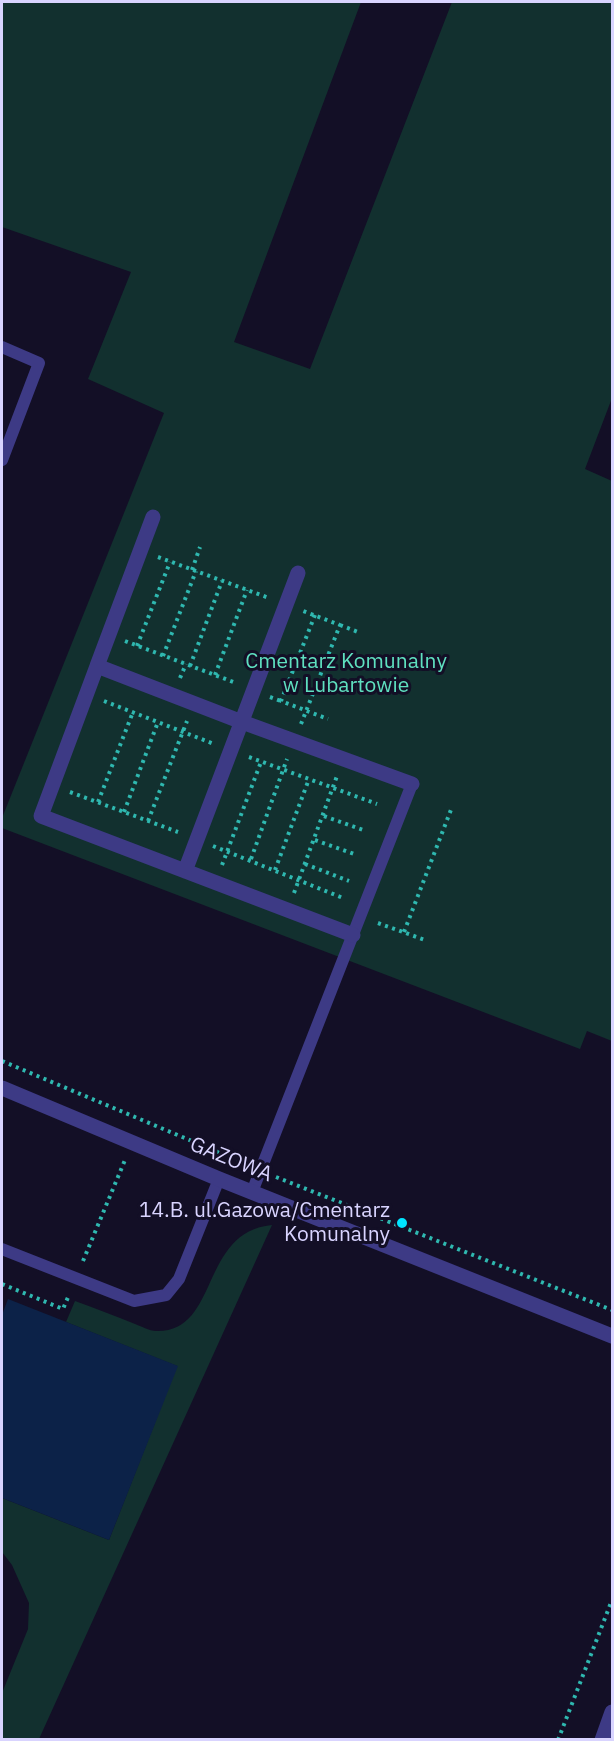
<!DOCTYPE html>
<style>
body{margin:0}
#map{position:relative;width:614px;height:1741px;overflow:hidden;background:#130f26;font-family:"IBM Plex Sans",sans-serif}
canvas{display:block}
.frame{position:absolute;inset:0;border:3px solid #d9d4ff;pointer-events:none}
</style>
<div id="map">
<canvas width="614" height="1741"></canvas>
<div class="frame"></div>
</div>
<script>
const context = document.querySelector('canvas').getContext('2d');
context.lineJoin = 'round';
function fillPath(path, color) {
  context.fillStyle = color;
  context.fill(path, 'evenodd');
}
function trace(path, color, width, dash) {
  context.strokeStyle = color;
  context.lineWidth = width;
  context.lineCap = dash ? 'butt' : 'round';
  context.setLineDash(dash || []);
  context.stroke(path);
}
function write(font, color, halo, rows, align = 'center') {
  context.font = font + ' "IBM Plex Sans",sans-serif';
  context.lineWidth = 6;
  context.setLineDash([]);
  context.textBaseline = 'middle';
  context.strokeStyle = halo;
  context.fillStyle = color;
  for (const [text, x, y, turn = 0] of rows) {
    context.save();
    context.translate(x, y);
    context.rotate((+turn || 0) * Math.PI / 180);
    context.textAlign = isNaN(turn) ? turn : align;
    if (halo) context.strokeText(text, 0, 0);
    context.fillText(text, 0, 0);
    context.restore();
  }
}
const green = new Path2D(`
 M2,2H361L234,342L310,369L452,2H612V398L585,469L612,481V1041L587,1031L580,1049L2,828V818L164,413L88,379L131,272L2,227Z
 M272,1225L39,1739H2V1693L28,1629L29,1603L12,1565L2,1552V1498L109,1540L177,1366L66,1322L75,1301C95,1308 115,1316 135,1324C141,1326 149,1331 156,1331C220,1333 199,1232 272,1225Z`);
const water = new Path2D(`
 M8,1299L178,1366L109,1540L2,1498V1315Z`);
const path = new Path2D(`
 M158,557L269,598
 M192,570L200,547
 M315,615L281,701L328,719
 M340,625L358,632
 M125,641L236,683
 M137,646L170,562
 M163,656L196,571
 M190,666L222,581
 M215,675L247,590
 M180,678L186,664
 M270,697L281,701
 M104,701L214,744
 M301,724L340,625L303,611
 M249,757L377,804
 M70,792L178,832
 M98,802L133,712
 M124,812L158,722
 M324,816L366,831
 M148,821L187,721
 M315,840L357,855
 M213,846L343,898
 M251,859L287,759
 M305,864L349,881
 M222,865L261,762
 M275,870L309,779
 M294,893L337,776
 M378,923L425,940
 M404,932L452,807
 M2,1061L244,1163
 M276,1177L612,1310
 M83,1261L125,1160
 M2,1284L63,1309L69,1295
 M558,1740L612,1600`);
const service = new Path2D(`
 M2,347L39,363L2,460
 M252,1192L412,784
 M2,1249L134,1301L166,1295L179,1279L219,1179`);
const pedestrian = new Path2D(`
 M97,666L153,517
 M185,871L298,573
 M353,935L41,816L97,666L242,722L412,784`);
const tertiary = new Path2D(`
 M2,1088L219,1179L612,1336
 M602,1740L612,1712`);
const markers = [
 [402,1223,6,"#00e5ff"]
];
const parkNames = [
 ["Cmentarz Komunalny",346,662],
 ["w Lubartowie",346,686]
];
const streetNames = [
 ["GAZOWA",231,1160,22]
];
const poiNames = [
 ["14.B. ul.Gazowa/Cmentarz",390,1211],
 ["Komunalny",390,1235]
];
fillPath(green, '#12302f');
fillPath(water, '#0c2248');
trace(path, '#2fb8b0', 4, [3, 4.5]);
trace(service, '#3d3a85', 12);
trace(pedestrian, '#3d3a85', 15);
trace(tertiary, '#3d3a85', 15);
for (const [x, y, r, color] of markers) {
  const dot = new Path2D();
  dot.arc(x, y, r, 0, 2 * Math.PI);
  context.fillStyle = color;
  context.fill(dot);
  trace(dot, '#130f26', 2);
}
write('21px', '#5fe0c0', '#130f26', parkNames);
write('21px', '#d9d4ff', '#130f26', streetNames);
write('21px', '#d9d4ff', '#130f26', poiNames, 'right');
</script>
